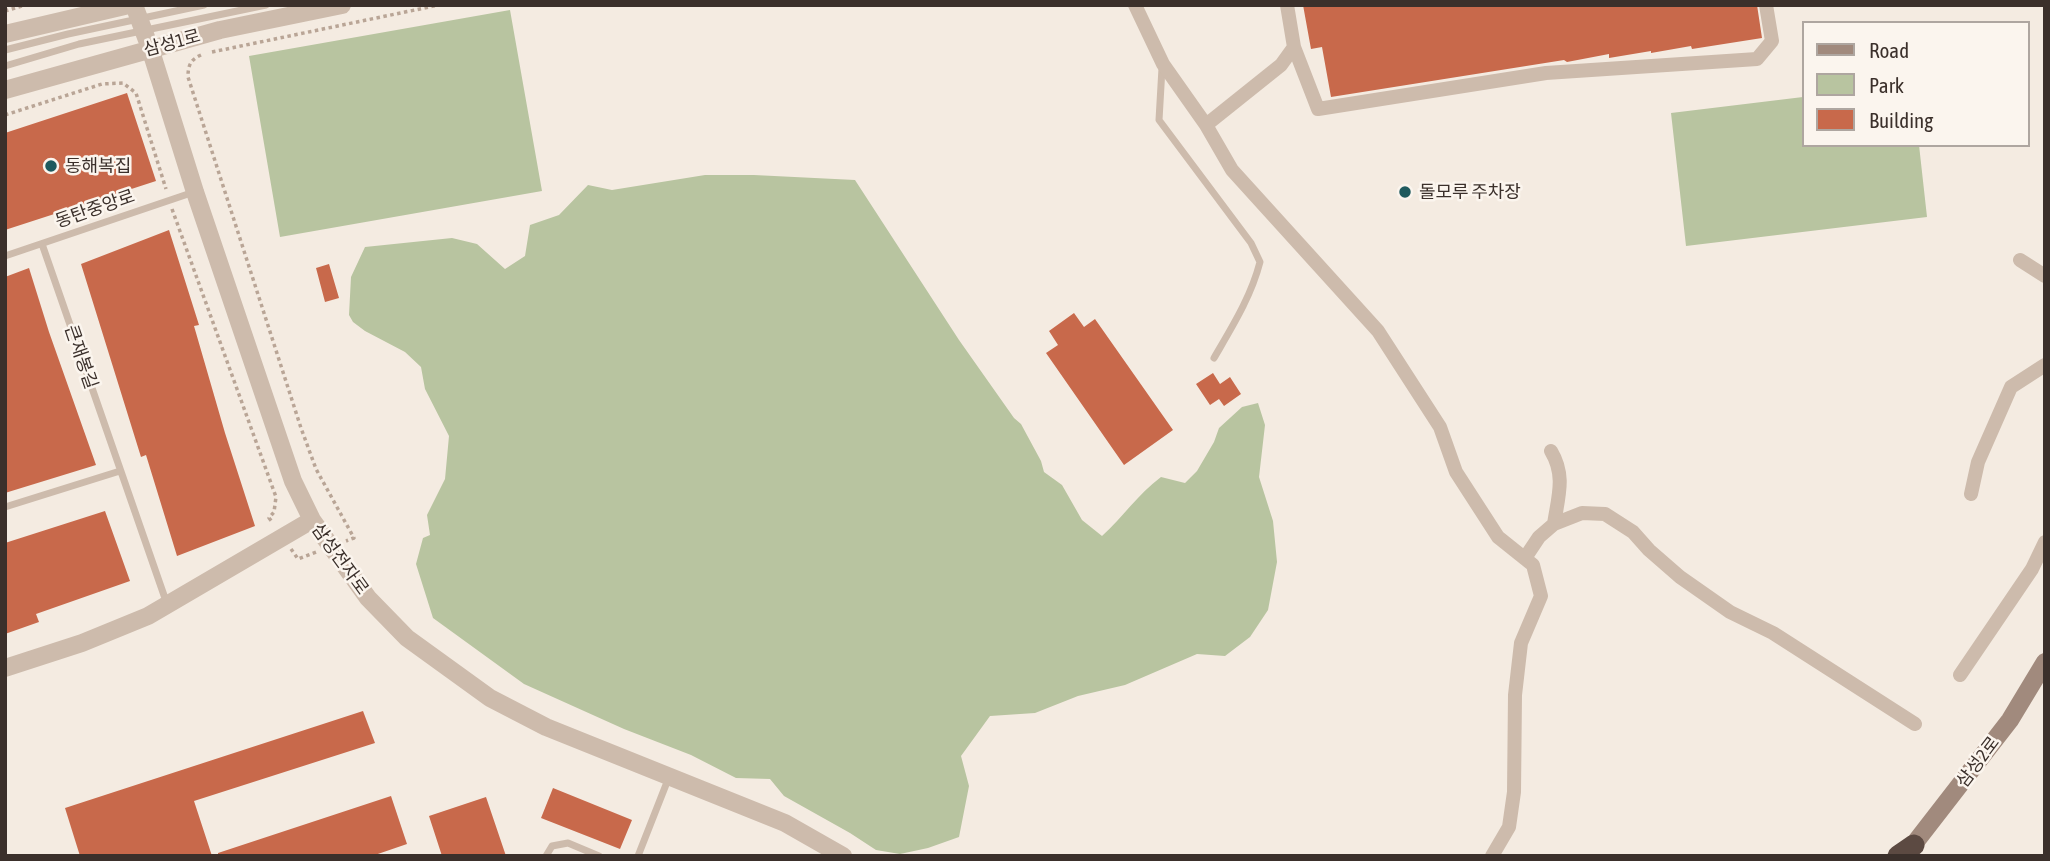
<!DOCTYPE html>
<meta charset="utf-8">
<style>
body{margin:0}
#map{position:relative;width:2050px;height:861px;overflow:hidden;background:#f4ebe1;font-family:"Asap Condensed",sans-serif}
canvas{display:block}
.frame{position:absolute;inset:0;border:7px solid #3b302b;pointer-events:none}
.legend{position:absolute;left:1802px;top:21px;width:228px;height:126px;box-sizing:border-box;background:#fbf5ee;border:2px solid #aea6a0;margin:0;padding:9px 12px;list-style:none;font-size:21px;color:#3b302b}
.legend li{display:flex;align-items:center;gap:14px;height:35px}
.legend b{width:35px;border:2px solid #aea6a0}
</style>
<div id="map">
<canvas width="2050" height="861"></canvas>
<div class="frame"></div>
<ul class="legend">
<li><b style="height:9px;background:#a18a7d"></b>Road</li>
<li><b style="height:19px;background:#b8c4a0"></b>Park</li>
<li><b style="height:19px;background:#c8694b"></b>Building</li>
</ul>
</div>
<script>
const context = document.querySelector('canvas').getContext('2d');
context.lineJoin = 'round';
function fillPath(path, color) {
  context.fillStyle = color;
  context.fill(path, 'evenodd');
}
function trace(path, color, width, dash) {
  context.strokeStyle = color;
  context.lineWidth = width;
  context.lineCap = dash ? 'butt' : 'round';
  context.setLineDash(dash || []);
  context.stroke(path);
}
function write(font, color, halo, rows, align = 'center') {
  context.font = font + ' "Asap Condensed","Noto Sans KR",sans-serif';
  context.lineWidth = 5;
  context.setLineDash([]);
  context.textBaseline = 'middle';
  context.strokeStyle = halo;
  context.fillStyle = color;
  for (const [text, x, y, turn = 0] of rows) {
    context.save();
    context.translate(x, y);
    context.rotate((+turn || 0) * Math.PI / 180);
    context.textAlign = isNaN(turn) ? turn : align;
    if (halo) context.strokeText(text, 0, 0);
    context.fillText(text, 0, 0);
    context.restore();
  }
}
const green = new Path2D(`
 M510,10L542,191L280,237L249,56Z
 M1803,97V145H1919L1927,217L1686,246L1671,113Z
 M705,175H754L855,180L959,340L1014,418L1021,424L1041,461L1044,472L1062,485L1082,520L1102,536C1123,517 1138,494 1161,477L1185,483L1197,471L1214,442L1219,428L1242,407L1258,403L1265,425L1259,477L1273,521L1277,562L1268,610L1250,637L1225,656L1197,654L1125,685L1078,696L1035,713L990,716L961,756L969,786L959,837L928,848L900,854L876,850L850,833L784,796L770,779L736,778L691,755L624,729L524,684L433,618L416,564L423,538L430,535L427,515L445,479L449,436L425,389L421,367L405,352L365,331L353,322L349,315L351,277L365,247L452,238L477,244L505,269L525,256L530,225L559,215L588,185L612,190Z`);
const building = new Path2D(`
 M1303,5H1757L1762,38L1692,49L1691,46L1651,53V51L1609,58V54L1567,62L1564,60L1331,97L1322,47L1311,49Z
 M127,93L156,181L5,230V133Z
 M169,230L199,325L194,326L225,433L255,526L177,556L146,455L141,457L81,264Z
 M329,264L339,298L325,302L316,268Z
 M29,268L49,332L96,465L5,493V277Z
 M1074,313L1084,327L1095,319L1173,430L1124,465L1046,353L1058,345L1049,331Z
 M1213,373L1220,384L1230,377L1241,394L1224,406L1219,399L1210,405L1196,384Z
 M105,511L130,581L36,614L39,622L5,634V543Z
 M363,711L375,743L194,801L212,856H80L65,808Z
 M553,788L632,820L620,849L541,818Z
 M391,796L407,844L372,856H218V853Z
 M486,797L506,856H442L429,816Z`);
const path = new Path2D(`
 M5,11L25,5
 M212,52L439,5
 M201,55C190,60 188,66 188,77L301,428L316,469L354,538L346,541
 M5,115L102,84L123,83L136,93L166,189
 M172,209L276,497L274,512L269,518L273,523
 M291,549L298,559L316,552`);
const service = new Path2D(`
 M5,50L68,34L204,5
 M5,66L79,44L266,5
 M1162,68L1159,120L1251,243L1260,262C1251,297 1232,327 1214,358
 M42,244L167,604
 M5,256L194,192
 M5,507L120,471
 M546,856L552,846L568,843L599,856
 M638,856L669,777`);
const minor = new Path2D(`
 M1135,5L1163,64L1206,125L1232,170L1378,331L1440,427L1456,472L1498,537L1533,565L1541,596L1521,643L1515,695L1514,792L1509,827L1492,856
 M1287,5L1294,47L1318,109L1546,73L1757,59L1772,41L1766,5
 M1206,125L1281,65L1294,47
 M2020,260L2045,276
 M1551,451C1566,476 1558,497 1554,524
 M1971,494L1978,462L2011,387L2045,365
 M1525,558L1539,537L1554,524L1582,513L1605,514L1633,532L1649,550L1680,577L1730,612L1773,633L1915,724
 M1960,675L2032,569L2045,542`);
const tertiary = new Path2D(`
 M134,5L150,48L195,192L293,481L312,520L368,598L407,638L490,698L546,727L785,823L843,856
 M5,34L129,5
 M5,90L220,30L342,5
 M5,668L82,643L148,616L312,520`);
const secondary = new Path2D(`
 M1907,853L2010,720L2045,662`);
const motorway = new Path2D(`
 M1898,856L1914,845`);
const markers = [
 [51,166,7,"#1f5a5e"],
 [1405,192,7,"#1f5a5e"]
];
const streetNames = [
 ["삼성1로",172,43,-15],
 ["동탄중앙로",95,209,-19],
 ["큰재봉길",81,357,71],
 ["삼성전자로",340,559,54],
 ["삼성2로",1978,762,-53]
];
const poiNames = [
 ["동해복집",65,166],
 ["돌모루 주차장",1419,192]
];
fillPath(green, '#b8c4a0');
fillPath(building, '#c8694b');
trace(path, '#b9a596', 3.5, [3.5, 3.5]);
trace(service, '#cdbbac', 7);
trace(minor, '#cdbbac', 14);
trace(tertiary, '#cdbbac', 18);
trace(secondary, '#a18a7d', 18);
trace(motorway, '#5c4a42', 21);
for (const [x, y, r, color] of markers) {
  const dot = new Path2D();
  dot.arc(x, y, r, 0, 2 * Math.PI);
  context.fillStyle = color;
  context.fill(dot);
  trace(dot, '#fbf5ee', 2.5);
}
write('18px', '#3b302b', '#fbf5ee', streetNames);
write('18px', '#3b302b', '#fbf5ee', poiNames, 'left');
</script>
